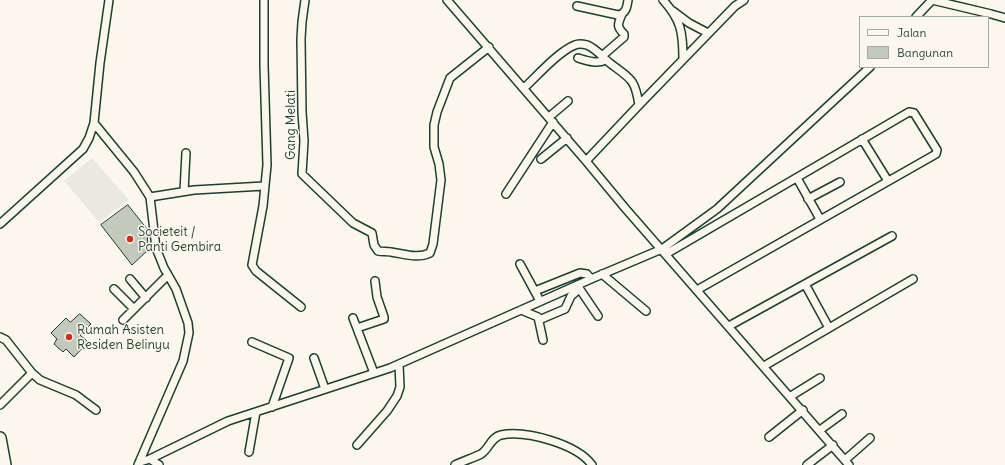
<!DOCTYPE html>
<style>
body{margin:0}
#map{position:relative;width:1005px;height:465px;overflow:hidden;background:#fbf7ec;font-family:Delius,sans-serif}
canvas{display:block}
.legend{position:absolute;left:859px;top:16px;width:130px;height:52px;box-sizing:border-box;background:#fbf7ec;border:1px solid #a3ada2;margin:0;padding:5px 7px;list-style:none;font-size:12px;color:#1f3d34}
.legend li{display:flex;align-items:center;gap:8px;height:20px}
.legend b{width:20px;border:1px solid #a3ada2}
</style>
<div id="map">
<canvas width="1005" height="465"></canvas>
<ul class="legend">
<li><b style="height:5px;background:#fbf7ec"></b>Jalan</li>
<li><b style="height:11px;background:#c4c9be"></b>Bangunan</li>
</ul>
</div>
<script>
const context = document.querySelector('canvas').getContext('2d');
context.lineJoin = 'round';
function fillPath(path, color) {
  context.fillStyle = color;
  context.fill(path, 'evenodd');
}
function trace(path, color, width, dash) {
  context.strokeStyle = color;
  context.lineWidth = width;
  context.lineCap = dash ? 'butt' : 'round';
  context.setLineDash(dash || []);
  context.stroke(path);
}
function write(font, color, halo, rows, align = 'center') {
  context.font = font + ' Delius,sans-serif';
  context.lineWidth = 3;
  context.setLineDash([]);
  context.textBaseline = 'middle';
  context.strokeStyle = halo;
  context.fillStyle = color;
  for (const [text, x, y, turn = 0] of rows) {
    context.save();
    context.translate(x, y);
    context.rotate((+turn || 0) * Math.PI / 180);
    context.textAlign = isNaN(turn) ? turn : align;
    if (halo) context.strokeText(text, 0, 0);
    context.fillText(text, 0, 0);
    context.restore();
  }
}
const built = new Path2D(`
 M92,158L129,200L99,222L64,181Z`);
const building = new Path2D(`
 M128,205L147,229L148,250L132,265L101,225Z
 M80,314L91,324L80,335L88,342L74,357L66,349L63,352L54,344L57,339L51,333L66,318L70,322Z`);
const minor = new Path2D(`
 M264,0V65L267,165L263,206L252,265L256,271L301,307
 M305,0L302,22L301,39L302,112L304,141L302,174L353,223L372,233L374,245L378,251C382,252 387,251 391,252C405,254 417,259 430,253L433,244L441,180L439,164L434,147V125L437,112L450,78L489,47
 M447,0L586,161L625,208L849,465
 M663,0C681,20 683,32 683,59
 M932,0L991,14L1005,18
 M577,6L618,15C626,14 627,7 628,0
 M673,11L689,23L708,33
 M916,17L932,0
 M602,56L624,37V34C616,26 618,24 622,14
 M578,58C588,61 596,64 606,60
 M524,88C537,76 559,51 575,45C579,43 583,44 587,45C597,49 603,58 611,64C631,79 635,79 639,105
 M549,117L568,101
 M94,123L134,172L150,197L156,248L164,268L176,289L188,323L189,333L183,361L138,465
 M862,139L888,181
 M541,159L567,138
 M586,161L639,105L735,6L744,0
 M797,178L820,219
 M184,191L186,153
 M506,194L553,122
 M150,197L194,190L264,186
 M808,199L840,182
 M0,224L83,149L89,138L94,123L100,63L109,0
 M666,254L909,112L914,113L937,150L936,154L697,290
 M520,264L540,301
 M602,274L646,311
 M130,279L146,298
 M805,284L829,328
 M577,285L598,316
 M114,289L134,309
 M535,291L580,273L587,274L591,279
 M521,310L538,317L543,340
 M353,318L374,373
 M123,320L168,275
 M539,320L565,309L571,296L579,289
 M729,326L892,236
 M357,328L384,319V317L377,297L375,281
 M0,337L6,340L32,373L40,380L76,395L96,410
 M252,342L289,358L272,407
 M314,358L325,389
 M764,366L913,279
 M791,396L820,378
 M0,405L32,373
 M820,430L842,414
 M769,437L803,410
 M357,445L387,411L397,396L400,387L399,364
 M249,452L256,412
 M150,459L159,465
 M845,460L870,438
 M140,462L150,459L228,421L390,368L591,279L662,249L717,209L870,67
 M455,465C463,461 473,458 481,454C489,449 491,437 501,435C526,430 577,444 592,465
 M807,465L833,445`);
const trunk = new Path2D(`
 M0,438L5,465`);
const markers = [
 [130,239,4,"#c8321e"],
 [69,337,4,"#c8321e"]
];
const streetNames = [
 ["Gang Melati",291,125,-90]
];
const poiNames = [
 ["Societeit /",138,232],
 ["Panti Gembira",138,247],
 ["Rumah Asisten",77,330],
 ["Residen Belinyu",77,345]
];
fillPath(built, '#eae9de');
fillPath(building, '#c4c9be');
trace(building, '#1f3d34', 1);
trace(minor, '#1f3d34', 10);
trace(trunk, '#1f3d34', 14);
trace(minor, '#fbf7ec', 7);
trace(trunk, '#fbf7ec', 11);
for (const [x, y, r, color] of markers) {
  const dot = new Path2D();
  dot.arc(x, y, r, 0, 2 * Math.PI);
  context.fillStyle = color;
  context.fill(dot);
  trace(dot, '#fbf7ec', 1.5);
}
write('13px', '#1f3d34', '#fbf7ec', streetNames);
write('13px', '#1f3d34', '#fbf7ec', poiNames, 'left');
</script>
